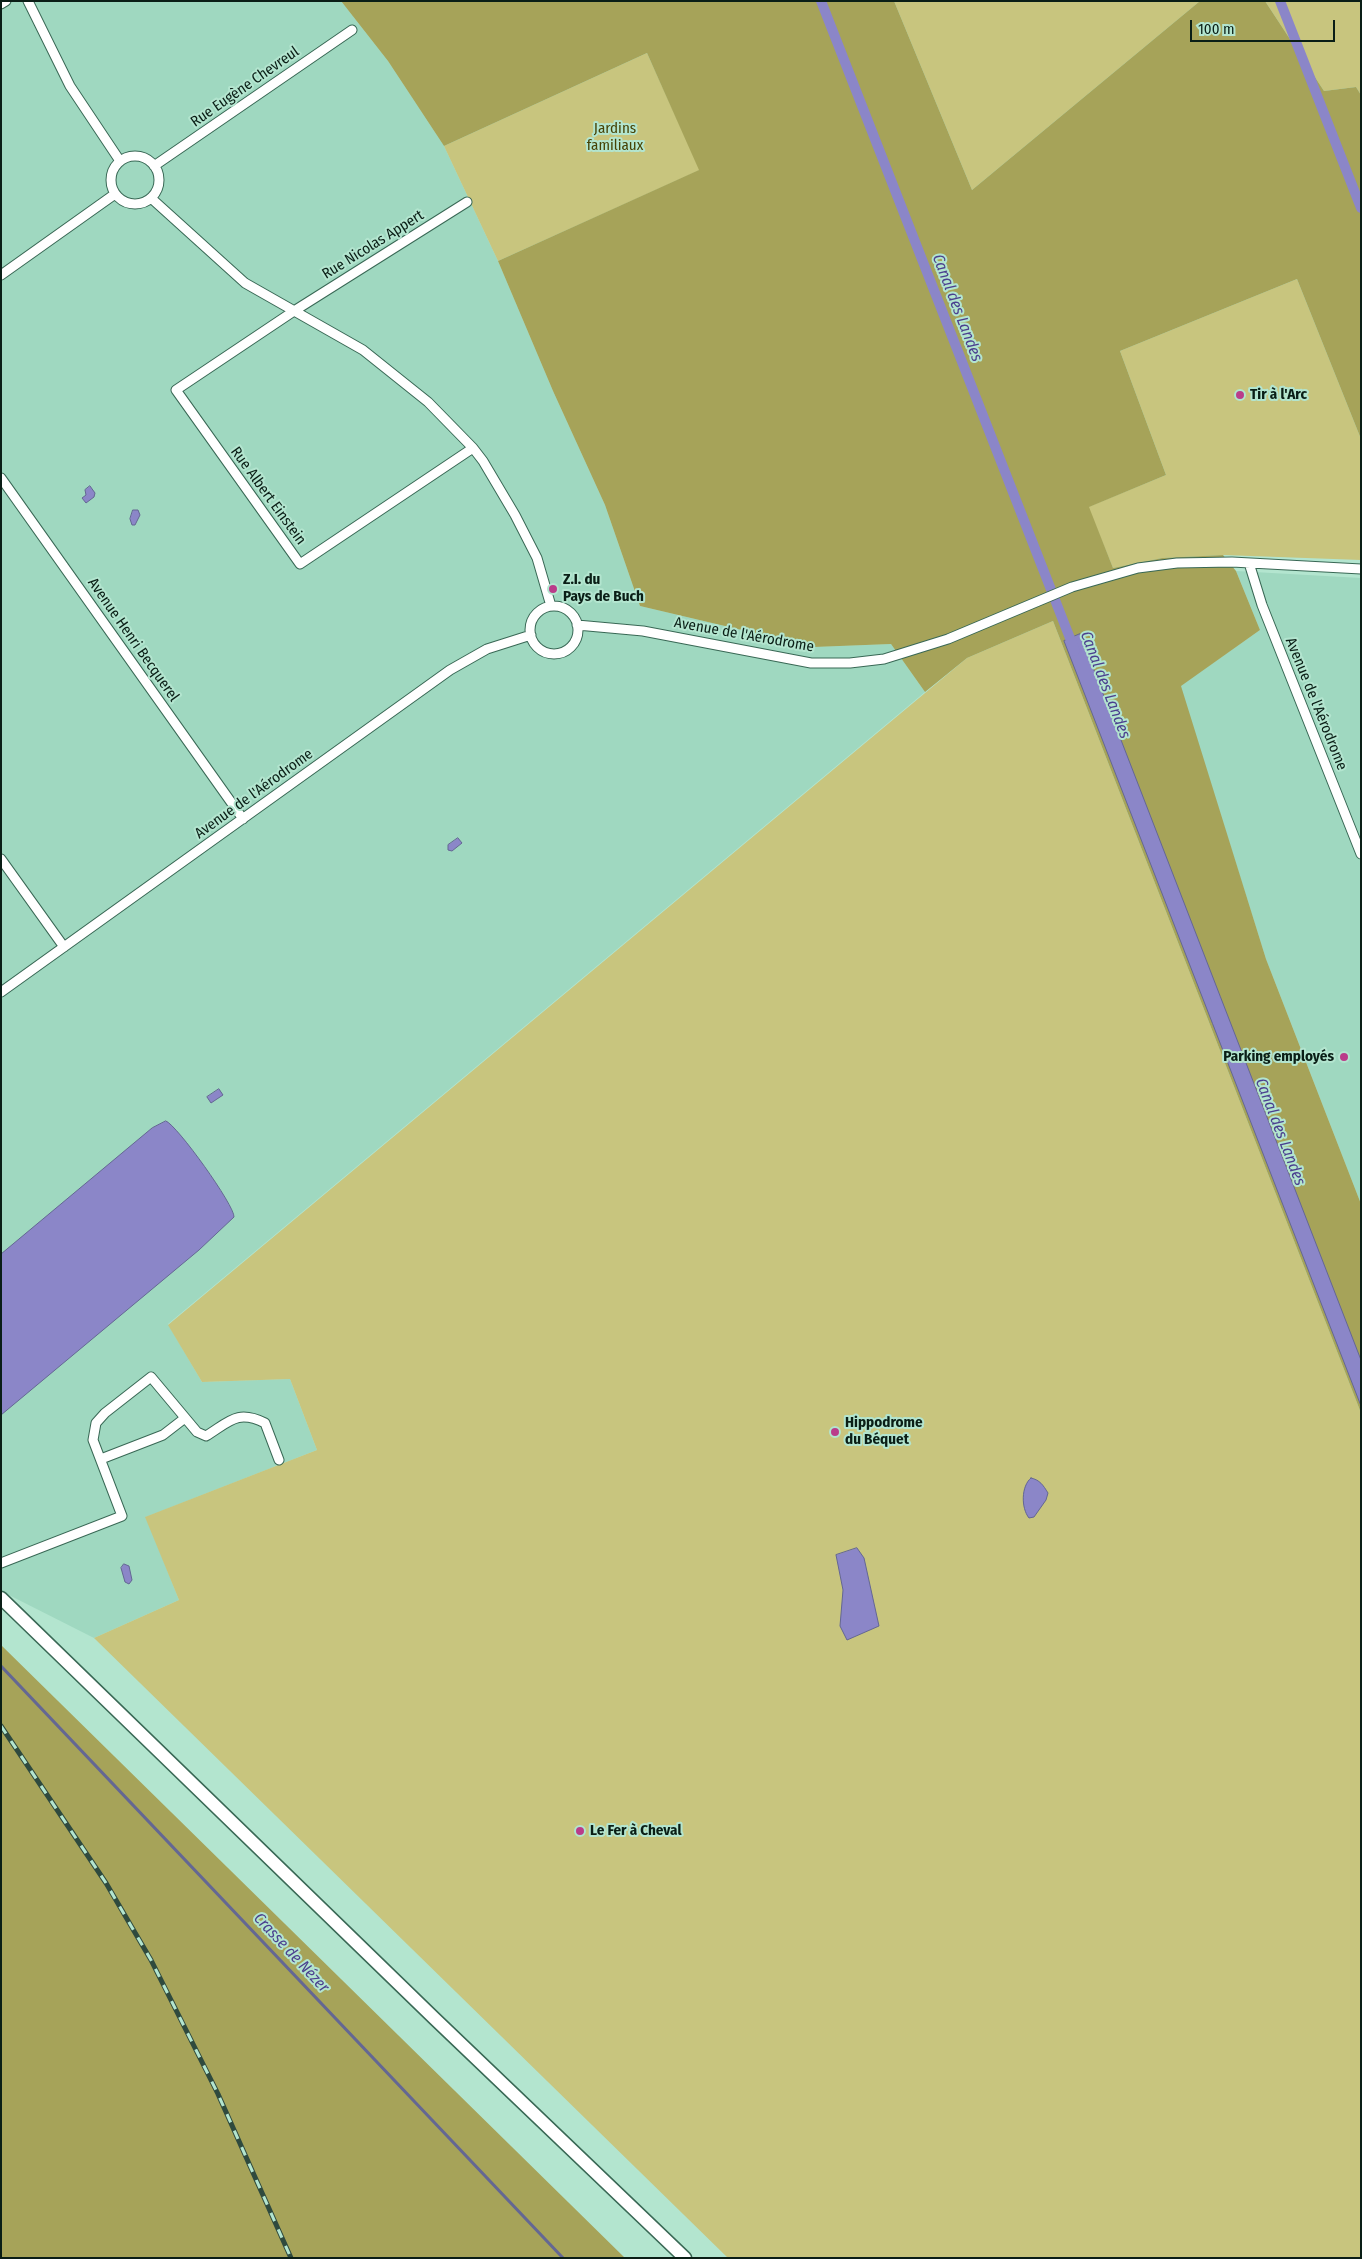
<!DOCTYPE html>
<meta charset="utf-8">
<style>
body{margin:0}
#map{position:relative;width:1362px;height:2259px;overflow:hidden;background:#b3e5cf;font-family:"Fira Sans Condensed",sans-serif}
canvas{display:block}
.frame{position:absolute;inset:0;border:2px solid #0a1e16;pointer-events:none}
.scale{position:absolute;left:1190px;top:20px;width:145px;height:22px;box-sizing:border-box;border:2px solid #0a1e16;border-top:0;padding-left:6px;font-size:15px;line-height:18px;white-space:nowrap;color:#0a1e16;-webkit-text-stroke:4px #b3e5cf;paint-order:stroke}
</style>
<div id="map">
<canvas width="1362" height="2259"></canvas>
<div class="frame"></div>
<div class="scale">100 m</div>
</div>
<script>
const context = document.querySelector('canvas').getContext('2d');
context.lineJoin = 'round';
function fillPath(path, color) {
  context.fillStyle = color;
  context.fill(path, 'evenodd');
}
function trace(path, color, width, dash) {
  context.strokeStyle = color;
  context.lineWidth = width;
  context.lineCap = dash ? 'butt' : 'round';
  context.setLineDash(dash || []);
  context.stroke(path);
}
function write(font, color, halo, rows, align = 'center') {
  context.font = font + ' "Fira Sans Condensed",sans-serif';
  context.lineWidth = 4;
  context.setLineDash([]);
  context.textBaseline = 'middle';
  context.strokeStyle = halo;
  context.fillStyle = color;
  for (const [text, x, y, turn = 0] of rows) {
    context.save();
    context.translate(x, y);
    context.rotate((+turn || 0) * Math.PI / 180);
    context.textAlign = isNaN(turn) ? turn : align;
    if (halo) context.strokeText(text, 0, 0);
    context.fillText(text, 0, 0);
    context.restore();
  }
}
const built = new Path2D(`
 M1,1H341L388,61L444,146L498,261L553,391L605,505L640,606L814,647L891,644L925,692L168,1324L202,1382L290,1379L317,1450L146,1517L179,1600L94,1638L1,1591Z
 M1236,571L1361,578V1204L1266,959L1180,686L1260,630Z`);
const green = new Path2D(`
 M894,1H1200L972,190Z
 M1265,1H1361V95L1356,87L1324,91Z
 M647,53L700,170L498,261L444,146Z
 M1297,279L1361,439V560L1223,555L1162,558L1113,568L1088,507L1166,475L1120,351Z
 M1053,621L1361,1413V2258H728L94,1638L179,1600L145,1517L317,1450L290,1379L202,1382L168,1325L967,658Z`);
const forest = new Path2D(`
 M341,1H894L972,190L1200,1H1265L1324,91L1356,87L1361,95V439L1297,279L1120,351L1166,475L1089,507L1113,568L1162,558L1223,555L1236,571L1260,630L1181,686L1266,959L1361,1204V1413L1053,621L967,658L925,692L891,644L814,647L640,606L605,505L553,391L498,261L699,170L647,53L444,146L388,61Z
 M1,1645L625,2258H1Z`);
const water = new Path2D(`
 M90,486L95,493L94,497L86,503L82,498L86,495L85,490Z
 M133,510H138L140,515L135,525H132L130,519Z
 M1080,634L1361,1360V1406L1064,641Z
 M458,838L462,843L452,851L448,850V845Z
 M219,1089L223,1095L211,1103L207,1097Z
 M166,1121C177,1125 235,1206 234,1217L199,1250L1,1415V1254L152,1128Z
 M1031,1478C1040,1480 1043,1485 1048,1493L1046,1500L1034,1517L1029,1518C1021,1508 1021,1486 1031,1478Z
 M857,1548L864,1558L879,1626L847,1640L840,1626L843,1590L836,1555Z
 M124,1564L129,1566L132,1580L129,1584L125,1582L121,1568Z`);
const stream = new Path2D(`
 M1,1666L563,2258`);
const canal = new Path2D(`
 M821,1L1075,651
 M1280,1L1361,208`);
const street = new Path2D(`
 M28,1L70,86L120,161
 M1,4L6,1
 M111 180a24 24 0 1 1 48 0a24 24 0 1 1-48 0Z
 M154,166L352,30
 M151,198L245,283L363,350L428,402L473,448L483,461L515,515L537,558L551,606
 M467,202L294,311L176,390L300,564L473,448
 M1,275L115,194
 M1,478L243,819
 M1249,563L1262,605L1361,854
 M530 630a24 24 0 1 1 48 0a24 24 0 1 1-48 0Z
 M577,625L643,631L811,663H850L884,659L948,639L1072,587L1138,568L1177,563L1232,562L1361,569
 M1,859L64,947
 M1,992L450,670L487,649L531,635
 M101,1459L163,1435L185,1418
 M1,1563L122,1516L93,1440L96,1423L105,1413L151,1377L197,1432L206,1436C229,1422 237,1409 265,1423L279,1460`);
const secondary = new Path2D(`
 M1,1598L435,2019L685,2258`);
const rail = new Path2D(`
 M1,1726L106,1883L151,1960L218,2094L291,2258`);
const markers = [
 [1240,395,5,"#ba3c8a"],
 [553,589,5,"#ba3c8a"],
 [1344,1057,5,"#ba3c8a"],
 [835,1432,5,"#ba3c8a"],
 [580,1831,5,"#ba3c8a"]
];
const streetNames = [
 ["Rue Eugène Chevreul",245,87,-35],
 ["Rue Nicolas Appert",373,245,-32],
 ["Rue Albert Einstein",268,496,54],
 ["Avenue de l'Aérodrome",744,635,10],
 ["Avenue Henri Becquerel",133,640,55],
 ["Avenue de l'Aérodrome",1316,704,68],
 ["Avenue de l'Aérodrome",254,794,-36]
];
const parkNames = [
 ["Jardins",615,129],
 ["familiaux",615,146]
];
const poiNames = [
 ["Tir à l'Arc",1250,395],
 ["Z.I. du",563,580],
 ["Pays de Buch",563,597],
 ["Parking employés",1334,1057,"right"],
 ["Hippodrome",845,1423],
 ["du Béquet",845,1440],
 ["Le Fer à Cheval",590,1831]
];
const waterNames = [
 ["Canal des Landes",957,308,69],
 ["Canal des Landes",1105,685,69],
 ["Canal des Landes",1280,1132,69],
 ["Crasse de Nézer",291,1953,47]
];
fillPath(built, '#9fd8c0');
fillPath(green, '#c8c57e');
fillPath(forest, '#a6a359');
fillPath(water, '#8b86c8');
trace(water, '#646793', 1);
trace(stream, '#646793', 3);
trace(canal, '#8b86c8', 10);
trace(street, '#396855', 11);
trace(secondary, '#396855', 15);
trace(street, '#fff', 9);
trace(secondary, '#fff', 12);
trace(rail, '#2f4a3e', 5);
trace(rail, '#b3e5cf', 3, [9]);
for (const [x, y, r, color] of markers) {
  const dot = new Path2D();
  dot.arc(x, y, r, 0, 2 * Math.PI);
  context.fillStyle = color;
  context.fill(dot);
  trace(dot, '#b3e5cf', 2);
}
write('15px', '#0a1e16', '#b3e5cf', streetNames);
write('15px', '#464205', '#b3e5cf', parkNames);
write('bold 15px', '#0a1e16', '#b3e5cf', poiNames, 'left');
write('italic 16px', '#4b408f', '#b3e5cf', waterNames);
</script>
